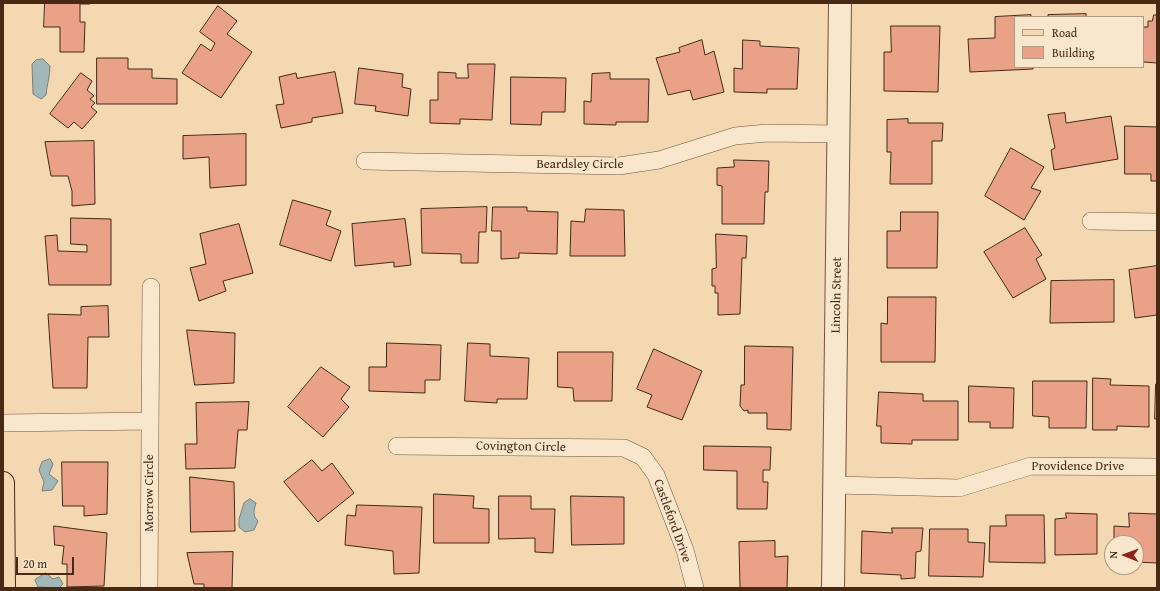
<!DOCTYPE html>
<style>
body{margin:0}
#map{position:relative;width:1160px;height:591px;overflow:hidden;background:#f4d8b2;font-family:"Gentium Book Plus",serif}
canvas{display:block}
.frame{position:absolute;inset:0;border:4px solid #472914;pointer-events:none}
.legend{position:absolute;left:1014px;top:16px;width:130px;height:52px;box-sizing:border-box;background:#f8e6cd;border:1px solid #b19a83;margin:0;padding:5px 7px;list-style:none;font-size:12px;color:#472914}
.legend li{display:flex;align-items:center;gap:8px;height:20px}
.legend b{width:20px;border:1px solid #b19a83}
.north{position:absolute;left:1104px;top:535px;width:40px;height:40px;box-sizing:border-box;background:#f8e6cd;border:1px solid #b19a83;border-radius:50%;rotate:271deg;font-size:11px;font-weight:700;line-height:16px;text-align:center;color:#472914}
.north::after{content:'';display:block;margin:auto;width:14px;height:18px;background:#8f2418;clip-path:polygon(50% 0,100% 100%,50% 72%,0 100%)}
.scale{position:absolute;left:16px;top:557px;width:58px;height:18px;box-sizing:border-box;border:2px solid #472914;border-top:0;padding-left:5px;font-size:12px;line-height:14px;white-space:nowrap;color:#472914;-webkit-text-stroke:3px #f8e6cd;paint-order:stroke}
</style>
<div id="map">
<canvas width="1160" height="591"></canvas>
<div class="frame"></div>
<ul class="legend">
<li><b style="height:5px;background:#f4d8b2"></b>Road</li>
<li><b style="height:11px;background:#e9a187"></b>Building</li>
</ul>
<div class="north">N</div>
<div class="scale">20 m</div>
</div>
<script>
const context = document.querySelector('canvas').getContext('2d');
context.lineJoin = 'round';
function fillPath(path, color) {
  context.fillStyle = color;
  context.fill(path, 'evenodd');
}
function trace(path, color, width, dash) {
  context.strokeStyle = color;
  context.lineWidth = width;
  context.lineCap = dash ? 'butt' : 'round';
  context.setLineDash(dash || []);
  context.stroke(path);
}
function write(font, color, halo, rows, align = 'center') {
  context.font = font + ' "Gentium Book Plus",serif';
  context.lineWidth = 3.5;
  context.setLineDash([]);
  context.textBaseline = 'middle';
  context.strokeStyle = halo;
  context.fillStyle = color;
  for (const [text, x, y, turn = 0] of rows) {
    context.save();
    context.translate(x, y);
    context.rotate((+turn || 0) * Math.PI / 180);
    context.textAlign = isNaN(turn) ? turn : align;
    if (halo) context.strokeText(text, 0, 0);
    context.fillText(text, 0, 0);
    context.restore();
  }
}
const water = new Path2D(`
 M43,59L50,66C50,76 47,85 46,95L41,99L33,94L32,64L36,60Z
 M50,459L53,464L49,474L58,481L52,490L42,491L44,482L39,470L42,462Z
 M250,499L256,503C254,510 252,515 258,521L254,530L245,532L239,527V519L244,503Z
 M46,573L53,579L59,577L63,584L59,588L38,587L35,580Z`);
const building = new Path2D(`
 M45,3H90V4H80V22H85L84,52H60V27H44Z
 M218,6L237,21L227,34L252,52L221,98L182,73L201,44L211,51L215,43L200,32Z
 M1086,14V17H1048V15Z
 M1031,15V17H1015V67H1033V69L970,72L968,39L995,38V17Z
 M1154,15H1157V63L1143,62V27H1148V21H1152Z
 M891,26H940L938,92L884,91V52H891Z
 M702,40L705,55L714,51L724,92L693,100L690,90L668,95L656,58L680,52L679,48Z
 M743,40L760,41V46L799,48L797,89H767V93L734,92V68L742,69Z
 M97,58H128V69H152V78L177,79V104H97Z
 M468,64H495L492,120L460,119V124L430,123V100H438V72L456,73V78H468Z
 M359,68L403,74L402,87L411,89L408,116L375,111L376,106L355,104Z
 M335,72L343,113L312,118V122L281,128L276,105L284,104L279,77L296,73L297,78Z
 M81,73L92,81L87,90L94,96L90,99L95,103L91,107L97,112L82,129L74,122L68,128L50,114Z
 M610,73V79H649L648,122H616V125L584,124V101L591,102L592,74Z
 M511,77L566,78L565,112H542L541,125L511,124Z
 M1065,113L1066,123L1111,116L1118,159L1054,170L1051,150L1055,148L1048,115Z
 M908,119V123H943L942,141H932V184H890L891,152H887V120Z
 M1125,126L1157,127V181H1151V174H1125Z
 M246,134V185L210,188L209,157L183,159V136Z
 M94,141L95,204L72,206V191L68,176H51L45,142Z
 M1011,148L1044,167L1031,188L1041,191L1024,220L985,196Z
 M734,160L769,161L768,192H765L764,224H722V186L717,185V168L734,167Z
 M293,200L331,211L326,225L341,231L331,261L280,245Z
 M487,207L486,232H479L478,263H461V254L422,253L421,209Z
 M493,207H527V211L558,212L557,254L519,253V258L501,259V231H492Z
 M586,209L624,210L625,256H570L571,221L584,222Z
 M901,212H938L937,268H887V231H900Z
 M71,218L111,219V285H49L45,236L57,235L58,251L87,252V245L71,244Z
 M405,219L411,265L394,267V262L355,266L352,224Z
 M239,224L253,273L223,281L226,291L199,301L190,268L206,264L200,234Z
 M1025,228L1042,255L1036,259L1046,279L1013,298L984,252Z
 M716,234L747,236L746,258H742L740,314L718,315V293H715V286H712V269L716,268Z
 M1157,266V315L1135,318L1129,270Z
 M1114,280V322L1050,323L1051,281Z
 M888,297H936L935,362H881V323L887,324Z
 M108,306L109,337H88L87,388H53L48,314L81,315V307Z
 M187,330L235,333L234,383L195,385Z
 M387,343L441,345L440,380H425V393L369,391V367H386Z
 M468,343L490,344V356L529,358L527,399H497V403L465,401Z
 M745,346L793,347L791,430L767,429V413H748V410L744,411L740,406L741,385H744Z
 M654,349L702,371L682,420L647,407L652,395L637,389Z
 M558,352H613L612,401H574L573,388L558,387Z
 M321,367L350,387L341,399L349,407L323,437L288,407Z
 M1093,378L1111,379L1110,385L1149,386V427L1117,426V430H1093Z
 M1033,381H1087L1086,428H1049V417L1033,416Z
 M1156,384H1157V419H1155Z
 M969,386L1014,388L1013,428H990V422H969Z
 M879,392L923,394V401H958V440H912V444L881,443V426H877Z
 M249,402L247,430H238L235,468L186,469L185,444H197L196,403Z
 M704,446L771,447L770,470H763V482H768L767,509H737V471L704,470Z
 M312,460L322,471L332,463L354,493L318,522L284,482Z
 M62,462H108L107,514L84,516V506H63Z
 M190,477L234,482L235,531L191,532Z
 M434,494L474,496L473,508L489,509V543H434Z
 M499,496H531V509H555L553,553L535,552V538L499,539Z
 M571,496L624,497V544L572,545Z
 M357,505L422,507L419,573L394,574L393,551L345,545L347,515L355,516Z
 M1066,513L1097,514V554L1055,555V519L1066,518Z
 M1129,513L1157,514V563L1136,562V543H1114V526L1129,527Z
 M1006,515H1044L1045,563L989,562L990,526H1006Z
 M54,526L107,533L104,586L67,587V564H62L64,546L55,545Z
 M892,528H923L921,551L916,552L915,578L901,579V575L861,573L862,531L892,533Z
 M930,529H968V542L985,543L983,577L929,576Z
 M775,541V557L788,556L787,588H740L739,542Z
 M233,552L232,588H204V584H194L187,553Z`);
const minor = new Path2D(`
 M365,161L619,166L659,160L735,136L767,133L839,134
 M1091,221L1157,222
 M3,423L150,421
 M397,446L624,448L643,457L656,475L685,550L695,588
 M834,485L959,488L1031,466L1157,467
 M149,588L151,287`);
const tertiary = new Path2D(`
 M833,588L840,3`);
const primary = new Path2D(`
 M3,483L4,588`);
const streetNames = [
 ["Beardsley Circle",580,165],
 ["Lincoln Street",837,295,-89],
 ["Covington Circle",521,447,1],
 ["Providence Drive",1078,467],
 ["Morrow Circle",150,493,-90],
 ["Castleford Drive",672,521,70]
];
fillPath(water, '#a1b7b8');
trace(water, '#7d7e76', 1);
fillPath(building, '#e9a187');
trace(building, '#472914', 1);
trace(minor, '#72553c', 18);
trace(tertiary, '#72553c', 24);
trace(primary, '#472914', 24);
trace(minor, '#f8e6cd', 17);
trace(tertiary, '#f8e6cd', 22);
trace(primary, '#f4d8b2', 22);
write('13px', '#472914', '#f8e6cd', streetNames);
</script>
